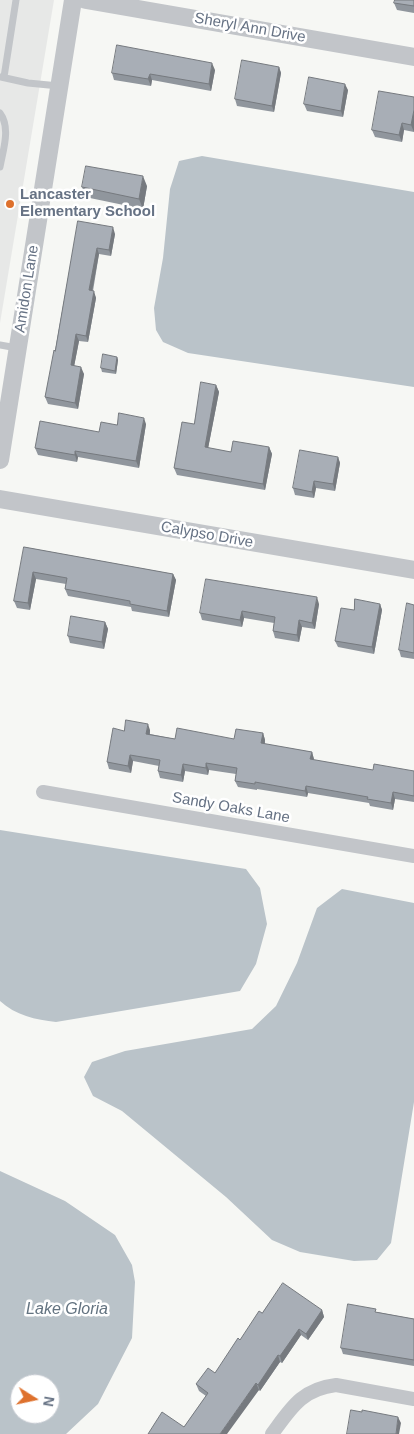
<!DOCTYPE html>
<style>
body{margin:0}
#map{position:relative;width:414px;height:1434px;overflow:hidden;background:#f6f7f4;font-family:Helvetica,sans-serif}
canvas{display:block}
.north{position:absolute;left:10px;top:1374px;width:50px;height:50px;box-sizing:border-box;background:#fff;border:1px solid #c2c7ce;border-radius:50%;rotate:100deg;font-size:14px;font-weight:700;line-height:20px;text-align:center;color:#667284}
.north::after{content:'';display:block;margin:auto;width:18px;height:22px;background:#de712d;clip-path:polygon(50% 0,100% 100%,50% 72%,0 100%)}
</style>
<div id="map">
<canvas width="414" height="1434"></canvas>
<div class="north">N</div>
</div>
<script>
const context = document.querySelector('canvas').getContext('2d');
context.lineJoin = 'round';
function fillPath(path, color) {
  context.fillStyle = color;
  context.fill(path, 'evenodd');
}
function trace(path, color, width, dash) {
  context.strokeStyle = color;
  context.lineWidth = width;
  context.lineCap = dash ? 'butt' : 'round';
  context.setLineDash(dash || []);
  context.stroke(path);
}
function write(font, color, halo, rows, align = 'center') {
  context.font = font + ' Helvetica,sans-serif';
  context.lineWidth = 5;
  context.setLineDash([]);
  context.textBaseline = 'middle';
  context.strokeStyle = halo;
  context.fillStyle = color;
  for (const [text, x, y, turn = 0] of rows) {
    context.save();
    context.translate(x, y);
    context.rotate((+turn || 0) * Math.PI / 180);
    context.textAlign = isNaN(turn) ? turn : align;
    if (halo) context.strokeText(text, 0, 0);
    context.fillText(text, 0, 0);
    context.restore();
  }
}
const built = new Path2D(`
 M0,0H54L0,323Z`);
const water = new Path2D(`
 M202,156L414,192V387L188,353L163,342L156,330L154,308L163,258L170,189L179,161Z
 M0,830L246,869L260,888L267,924L256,964L240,991L56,1022C36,1020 15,1015 0,1001Z
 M342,889L414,903V1102L391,1243L377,1260L354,1261L300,1252L272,1240L226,1197L122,1111L93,1096L84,1077L92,1062L125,1051L252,1029L276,1006L297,963L317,908Z
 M0,1171L65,1201L115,1235L132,1265L135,1282L132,1338L98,1404L66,1434H0ZM20,1384H50V1414H20Z`);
const service = new Path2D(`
 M1,77L28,83L59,86
 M4,77L16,0
 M0,113C11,128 3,150 0,167
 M0,345L17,348`);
const minor = new Path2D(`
 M43,792L414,856
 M272,1434C291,1408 302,1389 336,1385L414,1399`);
const tertiary = new Path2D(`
 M86,0L414,57
 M0,460L73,0
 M0,499L414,570`);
const wall = new Path2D(`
 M414,0V13L397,10L394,3Z
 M279,67L281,73L274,112L237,106L235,99Z
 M215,70L211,91L152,80L151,86L114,80L112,73Z
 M348,90L343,117L307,111L304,104Z
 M414,97V132L404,130L402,142L375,137L372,130Z
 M147,186L143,209L85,197L82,187Z
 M78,221L115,234L111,256L99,254L93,291L96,298L88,342L79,341L74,366L84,374L78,409L48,404L45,397L55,351Z
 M117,357L118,360L116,374L102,372L101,368Z
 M216,385L219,392L208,448L231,452L269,447L272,454L265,490L177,475L174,468L194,424Z
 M146,424L139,468L78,457L77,462L38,455L35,448L99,432L117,425Z
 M338,457L340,463L335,491L316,488L314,498L295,495L293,488Z
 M24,547L173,574L176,580L169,617L132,611L131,607L68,596L65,589L66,584L36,579L30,610L17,608L14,601Z
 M319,604L315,629L302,627L299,642L275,638L273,631L274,623L244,618L242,627L202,620L200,613Z
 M380,604L382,610L374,654L338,647L335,641L354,610Z
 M414,605V659L401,657L399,650Z
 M105,622L108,629L104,649L70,643L68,636Z
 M150,730V734L175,739H234L263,733L265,740V744L312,752L314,760L373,770L414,771V802L395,799L393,810L370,806L369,803L308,793L307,797L257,789V790L238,787L235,781L236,774L209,770L208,775L185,771L183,782L160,778L158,771L159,766L133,761L131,773L109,769L107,762L124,731Z
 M322,1310L324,1317L308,1340L301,1335L282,1363L280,1362L260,1391L259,1390L184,1427L206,1396L199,1391L196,1384L215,1373L240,1340L262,1313Z
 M377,1312L414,1319V1366L343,1354L341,1348Z`);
const shadedWall = new Path2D(`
 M212,63L215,70L211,91L209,84Z
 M279,67L281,73L274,112L272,106Z
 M150,74L152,80L151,86L148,79Z
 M345,84L348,90L343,117L341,111Z
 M414,110V132L411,125Z
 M402,123L404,130L402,142L399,135Z
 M143,176L147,186L143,209L139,199Z
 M113,227L115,234L111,256L109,250Z
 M97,248L99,254L91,297L89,290Z
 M94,291L96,298L88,342L86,336Z
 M76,334L79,341L73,372L71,365Z
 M117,357L118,360L116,374L115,371Z
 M81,367L84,374L78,409L75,403Z
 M216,385L219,392L207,454L205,447Z
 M144,418L146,424L139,468L136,461Z
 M269,447L272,454L265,490L263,484Z
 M75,451L78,457L77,462L75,455Z
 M338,457L340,463L335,491L333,484Z
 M314,481L316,488L314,498L312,492Z
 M33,572L36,579L30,610L28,603Z
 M173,574L176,580L169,617L167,611Z
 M317,597L319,604L315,629L312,623Z
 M380,604L382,610L374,654L372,647Z
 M242,611L244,618L242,627L240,620Z
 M299,620L302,627L299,642L297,635Z
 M105,622L108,629L104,649L102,642Z
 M148,724L150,730L149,740L146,734Z
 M263,733L265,740L264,750L261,743Z
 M312,752L314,759L313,766L310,759Z
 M130,755L133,761L131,773L128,766Z
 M206,763L209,770L208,775L206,768Z
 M183,764L185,771L183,782L181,775Z
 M306,786L308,793L307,797L305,791Z
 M393,792L395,799L393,810L391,803Z
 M322,1310L324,1317L308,1340L306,1334Z
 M299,1329L301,1335L282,1363L280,1356Z
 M278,1355L280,1362L260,1391L258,1385Z
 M256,1383L259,1390L227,1434H220Z
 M398,1417L401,1423L399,1434H396Z`);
const building = new Path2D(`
 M395,0H414V6L394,3Z
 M117,45L212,63L209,84L150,74L148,79L112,73Z
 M242,60L279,67L272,106L235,99Z
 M309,77L345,84L341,111L304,104Z
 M379,91L414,97V110L411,125L402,123L399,135L372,130Z
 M86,166L143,176L139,199L82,187Z
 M78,221L113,227L109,250L97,248L89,290L94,291L86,336L76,334L71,365L81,367L75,403L45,397L54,350L55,351Z
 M103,354L117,357L115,371L101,368Z
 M201,382L216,385L205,447L231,452L233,441L269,447L263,484L174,468L182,422L194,424Z
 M119,413L144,418L136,461L75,451V455L35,448L40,421L99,432L101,422L117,425Z
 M300,450L338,457L333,484L314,481L312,492L293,488Z
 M24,547L173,574L167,611L130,604V601L65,589L67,578L33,572L28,603L14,601Z
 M206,579L317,597L312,623L299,620L297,635L273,631L275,617L242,611L240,620L200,613Z
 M355,599L380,604L372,647L335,641L341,608L354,610Z
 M407,603L414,605V653L399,650Z
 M71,616L105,622L102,642L68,636Z
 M126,720L148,724L146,734L175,739L177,728L234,739L236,729L263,733L261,743L312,752L310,759L373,770L374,764L414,771V796L393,792L391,803L367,799L368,797L306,786L305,791L255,782V784L235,781L237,768L206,763V768L183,764L181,775L158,771L160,760L130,755L128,766L107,762L113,728L124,731Z
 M283,1283L322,1310L306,1334L299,1329L280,1356L278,1355L258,1385L256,1383L220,1434H148L162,1412L184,1427L208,1393L196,1384L208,1368L215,1373L238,1338L240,1340L259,1311L262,1313Z
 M348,1304L376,1309L375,1312L414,1319V1360L341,1348Z
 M351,1410L362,1412V1410L398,1417L396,1434H347Z`);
const markers = [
 [10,204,5,"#de712d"]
];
const streetNames = [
 ["Sheryl Ann Drive",250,28,10],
 ["Amidon Lane",27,289,-81],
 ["Calypso Drive",207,535,10],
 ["Sandy Oaks Lane",231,808,10]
];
const poiNames = [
 ["Lancaster",20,195],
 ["Elementary School",20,212]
];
const waterNames = [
 ["Lake Gloria",67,1310]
];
fillPath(built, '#e7e8e7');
fillPath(water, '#bac3c9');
trace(service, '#c2c5c9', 7);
trace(minor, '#c2c5c9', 14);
trace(tertiary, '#c2c5c9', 18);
fillPath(wall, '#90969d');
fillPath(shadedWall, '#767a7f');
fillPath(building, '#a8aeb6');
trace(building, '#767a7f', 1);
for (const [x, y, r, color] of markers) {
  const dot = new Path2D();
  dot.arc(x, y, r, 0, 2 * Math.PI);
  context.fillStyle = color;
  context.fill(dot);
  trace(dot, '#fff', 2);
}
write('15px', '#667284', '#fff', streetNames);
write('bold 15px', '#667284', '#fff', poiNames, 'left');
write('italic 16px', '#637380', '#fff', waterNames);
</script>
